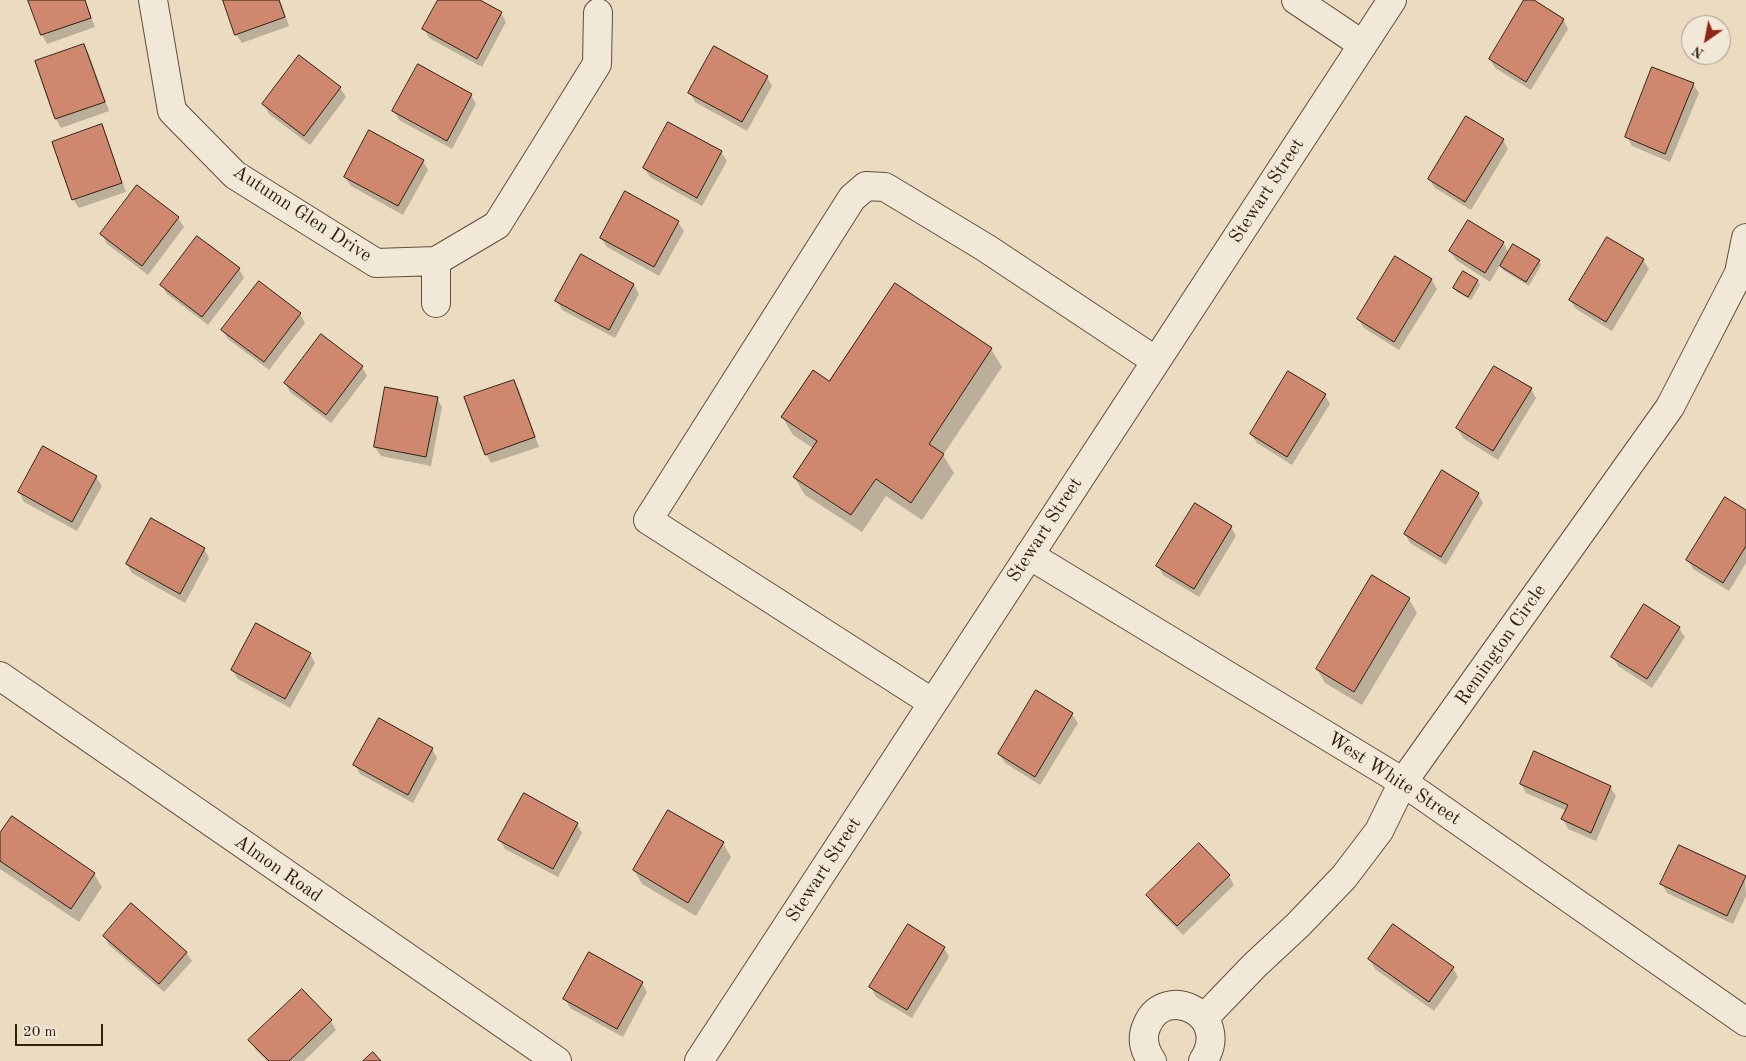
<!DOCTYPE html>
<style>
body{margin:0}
#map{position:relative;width:1746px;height:1061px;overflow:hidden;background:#ebdbc1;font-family:"Old Standard TT",serif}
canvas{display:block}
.north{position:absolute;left:1681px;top:15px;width:50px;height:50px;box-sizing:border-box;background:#f2e8d7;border:1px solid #a49887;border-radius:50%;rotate:213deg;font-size:14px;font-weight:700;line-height:20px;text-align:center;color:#30200f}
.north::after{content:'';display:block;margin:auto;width:18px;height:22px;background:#8f2418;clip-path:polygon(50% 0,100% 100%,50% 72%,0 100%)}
.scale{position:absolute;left:15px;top:1024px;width:88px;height:22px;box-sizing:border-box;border:2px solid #30200f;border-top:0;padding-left:6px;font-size:15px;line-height:18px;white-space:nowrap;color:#30200f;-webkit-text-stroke:4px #f2e8d7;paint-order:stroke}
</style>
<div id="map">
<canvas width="1746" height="1061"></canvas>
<div class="north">N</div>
<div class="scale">20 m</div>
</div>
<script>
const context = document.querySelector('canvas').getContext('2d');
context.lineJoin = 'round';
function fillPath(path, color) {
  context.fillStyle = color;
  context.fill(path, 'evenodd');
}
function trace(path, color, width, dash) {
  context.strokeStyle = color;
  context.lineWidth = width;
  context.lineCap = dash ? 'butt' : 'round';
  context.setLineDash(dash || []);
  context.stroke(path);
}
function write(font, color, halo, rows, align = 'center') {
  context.font = font + ' "Old Standard TT",serif';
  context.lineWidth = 4;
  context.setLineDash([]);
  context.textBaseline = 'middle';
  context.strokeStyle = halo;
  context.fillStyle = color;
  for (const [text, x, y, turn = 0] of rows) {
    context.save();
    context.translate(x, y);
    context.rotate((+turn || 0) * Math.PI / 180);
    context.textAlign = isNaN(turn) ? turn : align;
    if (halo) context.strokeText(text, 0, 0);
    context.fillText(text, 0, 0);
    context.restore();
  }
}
const shadow = new Path2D(`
 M29,0H85L95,27L47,44L42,35Z
 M224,0H280L289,26L242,43L236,34Z
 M440,0H477L501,13L506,22L482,67L429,38L424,29Z
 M1526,0H1532L1563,19L1568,29L1531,90L1495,68L1490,59Z
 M84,45L89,54L109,111L61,128L56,119L36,62Z
 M299,57L340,88L346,97L310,145L269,114L264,104Z
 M767,77L772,86L747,131L695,102L690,93Z
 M1693,84L1699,93L1670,162L1632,146L1627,137Z
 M471,95L476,104L452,149L399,120L394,111Z
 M669,124L721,152L727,161L702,206L650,177L644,168Z
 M101,126L106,135L126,192L79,208L73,199Z
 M1503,140L1508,149L1471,210L1435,188L1429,179Z
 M423,161L428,170L403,215L351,186L345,177Z
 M137,187L178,218L184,227L148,275L107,244L102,234Z
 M678,222L684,231L659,276L607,247L601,238Z
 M1607,238L1643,260L1649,269L1612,331L1576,309L1570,300Z
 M1503,242L1509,253L1539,261L1541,265L1529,286L1503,270L1500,265L1490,282L1456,260L1450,251Z
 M239,269L244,278L208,325L167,294L162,285Z
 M1432,280L1437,289L1399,350L1364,328L1358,319Z
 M1478,281L1480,285L1471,300L1457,292L1455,288Z
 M634,285L639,294L615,338L562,310L557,300Z
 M895,285L991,349L1002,367L943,455L954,473L922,520L886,496L862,532L805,495L794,477L813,448L793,435L783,418L829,383Z
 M300,314L305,323L269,370L228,339L223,330Z
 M362,367L367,376L331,423L290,392L285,383Z
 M514,381L519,390L539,447L491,463L486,454Z
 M1531,389L1536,398L1498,460L1463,438L1457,428Z
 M1325,395L1330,404L1292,465L1257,443L1251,434Z
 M437,398L442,407L431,466L381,456L375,447Z
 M96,477L102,486L77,531L24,502L19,492Z
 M1478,494L1483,503L1446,565L1410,543L1405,534Z
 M1746,511V563L1729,591L1693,569L1688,560Z
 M1231,527L1236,536L1199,597L1163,575L1158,566Z
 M204,549L209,558L185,603L132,573L127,564Z
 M1409,599L1417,613L1362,705L1325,683L1317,669Z
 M1679,628L1685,637L1652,688L1618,666L1613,657Z
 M310,654L315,663L290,708L238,679L232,670Z
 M1037,692L1072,714L1078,723L1040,785L1005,763L999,754Z
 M432,749L437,758L413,803L360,774L355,765Z
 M1521,784L1610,787L1616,796L1596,841L1568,829L1563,819L1567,811L1526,793Z
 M577,824L582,833L558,877L505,849L500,840Z
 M0,835L94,874L102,887L79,922L0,869Z
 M723,843L731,857L696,916L642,884L634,870Z
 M1229,876L1234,885L1183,935L1153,905L1148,895Z
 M1745,877L1746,896L1733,924L1667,893L1662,884Z
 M104,936L186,952L192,961L164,992L109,945Z
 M944,948L949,957L912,1018L876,997L871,987Z
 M1370,960L1453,968L1458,977L1434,1011L1375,969Z
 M642,983L647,992L623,1037L570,1008L565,999Z
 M302,991L331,1021L336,1030L304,1061H267L255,1049L250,1040Z`);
const building = new Path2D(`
 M28,0H85L91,18L41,35Z
 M223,0H279L285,17L235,35Z
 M438,0H480L502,12L477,59L422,29Z
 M1524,0H1534L1564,19L1526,82L1489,59Z
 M84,44L105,102L55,119L35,61Z
 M714,46L768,76L742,122L688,93Z
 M299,55L341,87L304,136L262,104Z
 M418,64L472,94L447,141L392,111Z
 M1652,67L1694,83L1665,154L1625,137Z
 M1466,116L1504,139L1465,202L1428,179Z
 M668,122L722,151L697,198L643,168Z
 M102,124L122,183L72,200L52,142Z
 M369,130L424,160L398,206L344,177Z
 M137,185L179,217L142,266L100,234Z
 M625,191L679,221L654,267L600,238Z
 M1468,220L1504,242L1485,273L1449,251Z
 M197,236L240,268L202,317L160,285Z
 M1607,237L1644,259L1606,322L1569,300Z
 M1513,244L1540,260L1526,282L1500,266Z
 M581,254L634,284L609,330L555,301Z
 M1395,256L1432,279L1394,342L1357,319Z
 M1463,271L1478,280L1468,297L1453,288Z
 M259,281L301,313L264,362L221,330Z
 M895,283L992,348L929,444L944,454L911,503L876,479L851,515L793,477L817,441L781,417L813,370L829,381Z
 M321,334L363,366L326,415L284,383Z
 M1494,366L1532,388L1493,451L1456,428Z
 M1288,371L1326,394L1287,457L1250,434Z
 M514,380L535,437L485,455L464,397Z
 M385,387L438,397L426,457L374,447Z
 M43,446L97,476L72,522L18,492Z
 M1442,470L1479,493L1441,557L1404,534Z
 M1725,497L1746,510V546L1723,583L1686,560Z
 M1195,503L1232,526L1194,589L1156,566Z
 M151,518L205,548L180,594L126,564Z
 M1372,575L1410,598L1354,692L1316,669Z
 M1644,604L1680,627L1647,679L1611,657Z
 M256,623L311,653L285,699L231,670Z
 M1036,690L1073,713L1035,777L998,754Z
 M379,718L433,748L408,795L353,765Z
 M1534,751L1611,786L1591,833L1561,819L1568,805L1520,784Z
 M524,793L578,823L553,869L498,840Z
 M668,810L724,842L688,903L633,870Z
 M12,816L95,873L71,909L0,861V833Z
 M1199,843L1230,875L1177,926L1146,895Z
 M1679,845L1746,876L1727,916L1660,884Z
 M131,903L187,952L159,984L103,936Z
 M908,924L945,947L907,1010L869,987Z
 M1393,924L1454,967L1429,1002L1368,959Z
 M589,952L643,982L617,1029L563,999Z
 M302,989L332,1020L289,1061H269L248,1040Z
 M373,1052L381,1061H363Z`);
const minor = new Path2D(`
 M153,0L172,111L235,175L376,263L436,261L497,225L597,64L598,13
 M1296,0L1363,45
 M436,303V261
 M1029,555L1403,782L1746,1022
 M0,676L557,1061
 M933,703L648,520L852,198L866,186L885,187L986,248L1156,361
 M1204,1018L1254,966L1298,925L1344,877L1379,831L1403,782L1670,407L1739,273L1746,238
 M699,1061L1392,0
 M1152,1061C1144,1050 1141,1038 1147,1025C1165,982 1233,1015 1203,1061`);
const streetNames = [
 ["Stewart Street",1267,191,-57],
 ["Autumn Glen Drive",302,214,33],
 ["Stewart Street",1045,530,-57],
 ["Remington Circle",1501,645,-55],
 ["West White Street",1394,779,33],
 ["Almon Road",278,869,35],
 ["Stewart Street",824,870,-57]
];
fillPath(shadow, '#0003');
fillPath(building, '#cf886f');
trace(building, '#30200f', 1);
trace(minor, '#5f4f3c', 30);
trace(minor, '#f2e8d7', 28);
write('19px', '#30200f', '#f2e8d7', streetNames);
</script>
